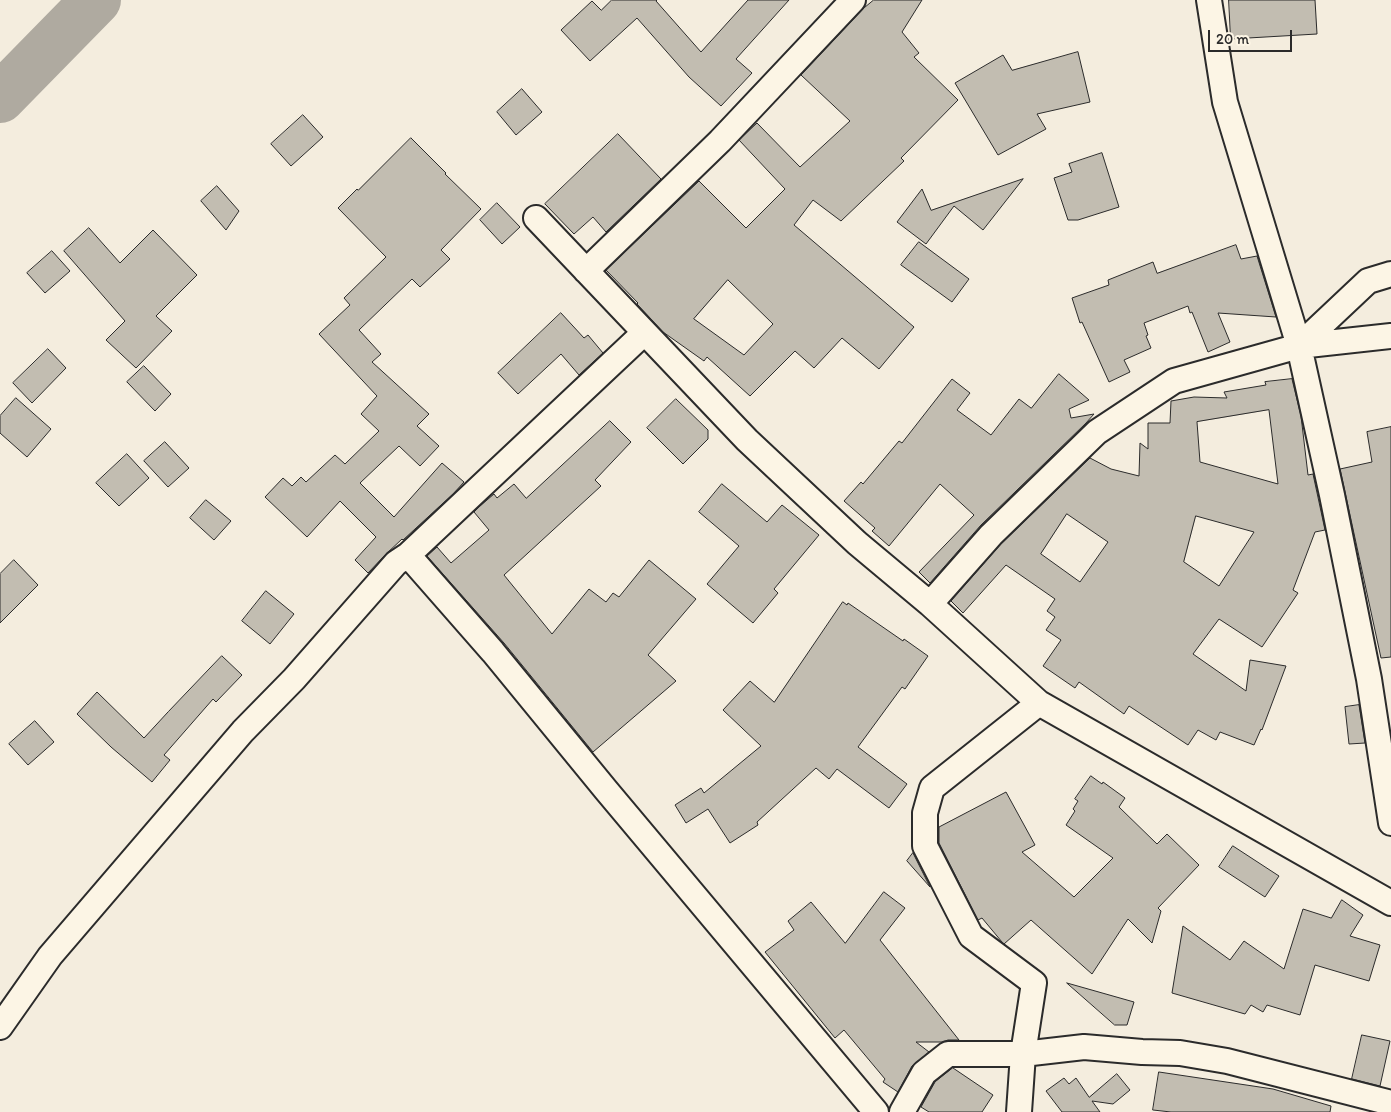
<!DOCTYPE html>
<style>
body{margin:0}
#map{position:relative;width:1391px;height:1112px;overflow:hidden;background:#f4edde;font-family:Itim,sans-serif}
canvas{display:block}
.scale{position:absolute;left:1208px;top:30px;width:84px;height:22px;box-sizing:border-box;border:2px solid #2b2b2b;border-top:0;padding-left:6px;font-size:15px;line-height:18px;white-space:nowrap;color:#2b2b2b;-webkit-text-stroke:4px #fcf5e5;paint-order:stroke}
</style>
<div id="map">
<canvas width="1391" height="1112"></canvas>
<div class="scale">20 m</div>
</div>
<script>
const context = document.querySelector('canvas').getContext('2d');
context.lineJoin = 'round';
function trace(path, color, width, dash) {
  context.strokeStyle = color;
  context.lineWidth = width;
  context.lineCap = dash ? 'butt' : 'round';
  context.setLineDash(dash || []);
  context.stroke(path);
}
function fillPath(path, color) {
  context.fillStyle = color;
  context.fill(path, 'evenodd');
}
const river = new Path2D(`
 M0,98L96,0`);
const building = new Path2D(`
 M612,0H657L656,1L701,52L748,0H789L736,59L752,73L721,106L689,77L637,18L590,61L561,30L592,1L601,10Z
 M874,0H922L902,32L919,53L914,57L958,100L901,158L904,161L841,221L813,200L794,225L914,327L879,369L842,338L814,368L795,351L750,396L707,357L704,361L663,332L637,304L638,303L606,270L699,181L746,228L785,189L739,140L757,123L800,167L850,121L801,75L864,8ZM728,280L773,324L744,355L694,319Z
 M1229,0H1315L1317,34L1231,39Z
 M1078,52L1090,102L1037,114L1046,129L998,155L955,83L1003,55L1012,70Z
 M522,89L542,112L516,135L497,112Z
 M303,115L323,137L291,166L271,144Z
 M618,134L661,179L606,232L593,217L574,234L545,204Z
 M411,138L446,173L445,174L481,209L441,250L450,259L420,287L412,279L359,330L381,354L372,362L429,414L417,426L439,446L420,466L399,446L360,483L394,517L442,463L464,482L453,494L403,540L402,539L386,554L368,573L355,560L376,537L340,501L307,537L265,497L283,478L292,486L301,477L306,482L335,455L345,464L379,431L361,414L377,396L319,334L350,305L344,298L386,257L338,208L357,189L358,190Z
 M1102,153L1119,207L1078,220H1068L1054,178L1072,172L1069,164Z
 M1023,179L983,230L954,206L926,244L897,222L922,189L931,210Z
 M217,186L239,211L226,230L201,201Z
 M497,203L520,227L502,244L480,220Z
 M89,228L120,263L153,230L197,275L156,316L172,331L136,368L106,340L125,321L64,251Z
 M919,242L969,279L952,302L901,265Z
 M1236,245L1241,259L1257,256L1276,317L1218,313L1230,342L1208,352L1192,312L1190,313L1188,306L1144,323L1148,335L1146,336L1151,348L1124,360L1130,372L1109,382L1082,322L1080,323L1072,298L1109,285L1108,280L1153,262L1157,273Z
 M52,251L70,271L45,293L27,273Z
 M561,313L584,338L588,335L603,353L579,375L561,354L518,394L498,373Z
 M48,349L66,368L32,403L13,383Z
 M144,366L171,394L155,411L127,382Z
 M1059,374L1089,400L1069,409L1071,418L1094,414L1086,423L981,525L930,583L919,572L974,515L940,484L889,546L872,531L875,528L844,501L861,482L863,484L899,441L902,443L952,379L970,393L957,410L991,435L1019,399L1031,408Z
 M1292,379L1301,416L1308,475L1313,474L1325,530L1315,532L1293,590L1298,593L1262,647L1219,619L1193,654L1246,691L1250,660L1286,666L1262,730L1261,729L1254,745L1220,732L1216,740L1198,730L1188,745L1129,706L1124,714L1079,682L1075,688L1043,666L1061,640L1046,630L1055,617L1047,611L1055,599L1006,565L963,613L951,601L1001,544L1090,458L1111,469L1139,476L1140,443L1148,449V423H1170L1171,401L1194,397L1227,398L1224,392L1266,385L1265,382ZM1269,410L1278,484L1200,462L1197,422ZM1067,514L1108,542L1080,582L1041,554ZM1196,516L1254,532L1219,586L1184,562Z
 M16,398L51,429L27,457L0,433V416Z
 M676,399L708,430V439L683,464L647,428Z
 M610,421L631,442L595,480L601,486L504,575L552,634L589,589L606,602L613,593L619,597L649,560L696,599L648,655L676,681L593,752L504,643L427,556L437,547L451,563L489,530L474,512L480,506L494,494L497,498L514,484L526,498Z
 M1391,427V657L1381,658L1340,469L1372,462L1367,432Z
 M165,442L189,468L168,487L144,461Z
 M127,454L149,478L119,506L96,483Z
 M722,484L767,522L782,505L819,535L774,589L778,593L753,623L707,584L739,546L699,512Z
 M206,500L231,521L214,540L190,518Z
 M14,560L38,585L0,623V574Z
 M266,591L294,614L270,644L242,621Z
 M843,602L847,605L848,603L903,641L904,639L928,656L905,689L902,687L858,747L907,784L889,808L837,769L829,779L816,768L757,822L758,825L730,843L708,809L686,823L675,805L701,788L704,793L761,746L723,710L750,681L774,702Z
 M222,656L242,675L216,702L213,699L164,755L170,760L152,782L111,747L77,714L97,692L144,738L168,712Z
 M1359,705L1365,743L1349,744L1345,707Z
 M35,721L54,742L28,765L9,744Z
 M1091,776L1102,784L1103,782L1125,798L1119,807L1157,844L1167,834L1199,865L1158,908L1161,911L1152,943L1128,919L1092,974L1031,920L1004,944L1002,942L982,918L978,920L939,843V827L1006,792L1035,845L1022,852L1074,897L1113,858L1066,825L1075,811L1073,809L1078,801L1075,799Z
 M1233,846L1279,876L1265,897L1219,867Z
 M913,853L930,887L907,861Z
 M884,892L905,908L880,940L959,1040H948L942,1042H916L929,1052L912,1066L898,1092L883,1082L885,1079L844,1030L835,1038L765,952L794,930L788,921L811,902L845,943Z
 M1342,900L1363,915L1350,936L1380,945L1369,981L1315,965L1300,1015L1267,1005L1263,1012L1251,1005L1245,1014L1172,993L1183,926L1230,960L1244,941L1284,969L1303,909L1331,918Z
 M1067,983L1134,1002L1127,1025H1115Z
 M1362,1035L1390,1041L1380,1086L1352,1079Z
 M953,1068L993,1095L982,1112H929L921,1107L935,1082Z
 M1159,1072L1273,1089L1331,1106L1330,1112H1171L1153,1110Z
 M1117,1074L1130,1090L1113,1104L1092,1101L1100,1112H1062L1046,1091L1064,1078L1069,1084L1076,1078L1089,1097Z`);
const minor = new Path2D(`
 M1209,0L1225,102L1299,346
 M536,218L747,440L857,543L930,604L1039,703L1391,903
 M586,271L720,141L853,0
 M1391,274L1368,281L1299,346L1332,495L1369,679L1391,823
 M408,555L493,652L606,790L876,1112
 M930,604L991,535L1097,432L1174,381L1299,346L1391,336
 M0,1027L50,956L243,731L294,679L396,563L408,555L644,333
 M902,1112L924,1073L948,1054H1023L1084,1047L1142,1052L1180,1053L1227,1061L1391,1103
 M1019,1112L1023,1054L1034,983L971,936L925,846V813L932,788L1039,703`);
trace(river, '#afaaa0', 50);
fillPath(building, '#c2bdb1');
trace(building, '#2b2b2b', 1);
trace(minor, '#2b2b2b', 28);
trace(minor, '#fcf5e5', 24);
</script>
